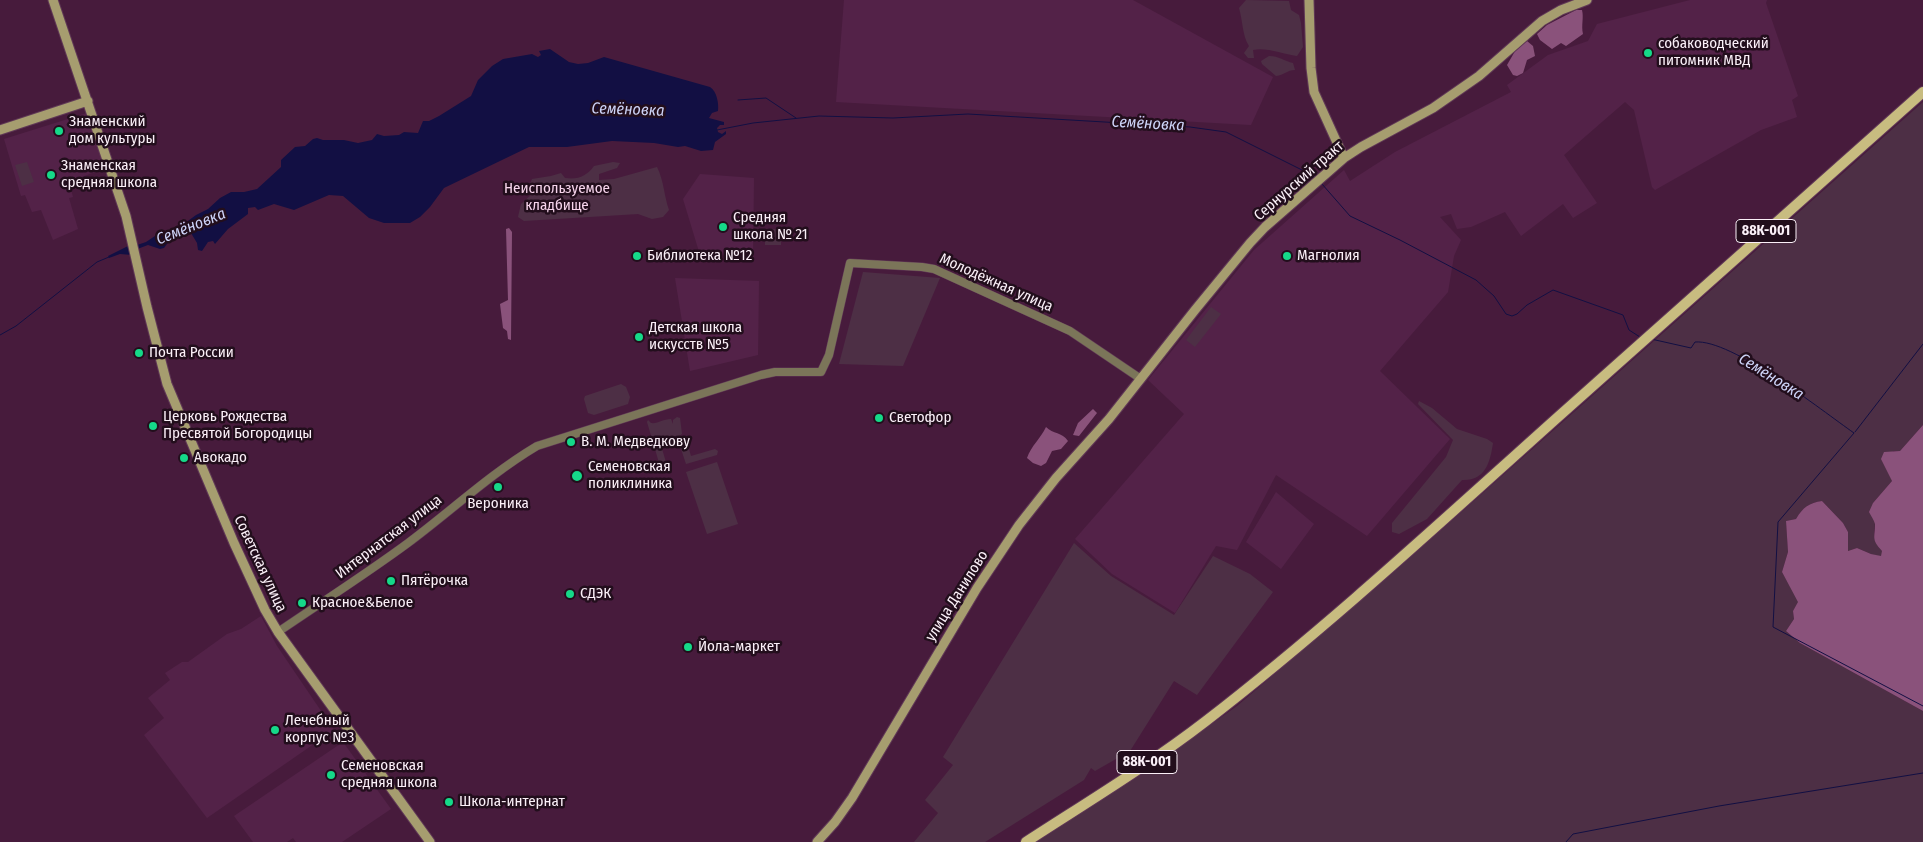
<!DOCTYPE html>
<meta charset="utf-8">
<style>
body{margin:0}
canvas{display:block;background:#471b3c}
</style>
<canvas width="1923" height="842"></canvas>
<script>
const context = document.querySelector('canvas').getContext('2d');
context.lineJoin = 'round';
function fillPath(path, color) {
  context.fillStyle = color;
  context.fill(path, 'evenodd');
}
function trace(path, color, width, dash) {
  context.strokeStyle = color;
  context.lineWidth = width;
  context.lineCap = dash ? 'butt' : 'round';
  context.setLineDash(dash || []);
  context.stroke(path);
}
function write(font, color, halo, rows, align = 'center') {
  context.font = font + ' "Fira Sans Condensed",sans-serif';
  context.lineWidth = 5;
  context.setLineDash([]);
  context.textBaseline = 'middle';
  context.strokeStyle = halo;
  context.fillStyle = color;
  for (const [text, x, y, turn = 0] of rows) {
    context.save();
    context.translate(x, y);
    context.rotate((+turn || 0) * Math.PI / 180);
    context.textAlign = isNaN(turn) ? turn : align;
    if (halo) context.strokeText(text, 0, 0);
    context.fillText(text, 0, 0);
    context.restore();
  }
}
const built = new Path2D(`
 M844,0H1133L1273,77L1251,125L836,102Z
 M1690,0H1767L1766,3L1798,96L1792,100L1797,117L1761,130L1655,190L1652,187L1634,110L1625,102L1564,155L1597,203L1573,218L1563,204L1521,236L1505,212L1471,227L1457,229L1451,214L1440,217L1461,240L1454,256L1448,292L1380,371L1450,439L1367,536L1276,475L1237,550L1216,546L1175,613L1112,574L1075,539L1184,414L1148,380L1254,250L1344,170L1350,181L1395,152L1511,92L1507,85L1548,55L1588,41L1597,24Z
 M87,113L105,168L69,182L73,197L69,198L78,229L53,240L41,210L32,212L25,195L21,196L4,139Z
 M700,174L754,178L753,256L700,255L683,199Z
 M675,278L759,281L758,355L690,371Z
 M1276,492L1314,524L1281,569L1246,542Z
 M261,616L277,646L334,730L207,818L144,735L164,718L148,698L170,680L165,673L182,662H188L227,634L241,629Z
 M343,742L391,809L342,842H296L293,838L287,842H253L234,816Z`);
const green = new Path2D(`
 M1246,0L1289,1L1291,10L1299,15L1301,23L1303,47L1297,56C1283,54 1266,47 1253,50L1254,58H1248L1244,53L1249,46C1242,35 1243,21 1239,8Z
 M1269,56C1279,56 1284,61 1293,63L1295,70C1287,70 1284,75 1276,76L1262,64L1261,61Z
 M1923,102V425L1900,451H1893L1889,473L1892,481L1873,503C1873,509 1874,514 1875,520C1875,534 1871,539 1882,551V557L1871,554L1857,548L1848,551V532L1843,523L1822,501C1809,503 1803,507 1796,519L1786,521L1788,552L1782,572L1799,602L1793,611L1794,619L1786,631L1800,643L1923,711V842H1036L1148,769L1237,706L1395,571Z
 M27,162L34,182L22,186L15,165Z
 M613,162L620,163L617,168L599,174V180L614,179L657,167C664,181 664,196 669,210L663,217L652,219L638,214L524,221L518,217L521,204L531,195L529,186L532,179L551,176L561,173L565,178C578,180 587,176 594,166Z
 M758,216L780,217L779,225L757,224Z
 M765,229H781V245H765Z
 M863,272L940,278L903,366L839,364Z
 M1211,307L1221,314L1195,347L1186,340Z
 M621,384L626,387L630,397L628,404L594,415L588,413L584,399L585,396Z
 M1419,401L1432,408L1457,429L1487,439L1493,443C1490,463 1485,481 1462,480L1427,519L1399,534L1392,532V523L1446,457L1453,440L1418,404Z
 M677,417L680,418L682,434L678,437L686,439L691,456L715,449L718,451L717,455L686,464L678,440L671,439L660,442L668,469L666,473H662L647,422L648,420L651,423C658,424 663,419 671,419L673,424V420Z
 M717,462L738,524L707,534L686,472Z
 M1074,543L1111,576L1174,615L1213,556L1250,574L1273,592L1197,695L1174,681L1130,751L1095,771L1091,768L1084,780L985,842H914L938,813L925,800L953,765L943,757Z`);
const forest = new Path2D(`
 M1576,10H1582C1584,18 1581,25 1583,34L1566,46L1561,43L1552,49L1540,40L1537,34L1547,25Z
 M1527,41L1533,46L1535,56L1527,60L1523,73L1517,76L1513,75L1507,65L1518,46Z
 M509,228L512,232L511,340L508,339L507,331L503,328L500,304L508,300L506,229Z
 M1093,409L1097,413L1079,436L1073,435L1078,423Z
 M1923,425V711L1800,643L1786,631L1794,619L1793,611L1798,602L1782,572L1788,552L1786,521L1796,519C1803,507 1809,503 1822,501L1843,523L1848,532V551L1857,548L1871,554L1881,556L1882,551C1871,539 1875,538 1875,524C1874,520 1871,516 1869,512L1873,503L1892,481L1881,459L1884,452L1900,451Z
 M1046,427C1053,434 1062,432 1068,441L1061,449L1052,451L1046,463L1041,466L1033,463L1027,458C1031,446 1041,438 1046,427Z`);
const water = new Path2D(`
 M550,49L569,62L578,64L588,63L604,57L710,87C717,91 719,104 718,111L712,113L709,118L724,122V125H720L717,128L718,132L722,134L726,131V134L715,142L713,150L701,151L685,146L678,147L654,143L612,141L567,147H529L444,188L430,207L420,217L410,223H384L369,218L343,196L329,195L294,210L274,204L258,210L255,207L248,208V214L228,229L215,244L213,241L208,242L202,251L198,250L197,243L191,233L192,229L190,228L187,232L170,240L164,248L160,249L148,245L132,251V255L120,254L109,258L108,256L130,245L131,247L146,242L158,234L171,232L177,229L196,215L208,209L220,198L231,192H244L257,189L281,167V160L295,147L305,146L313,139L317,138L323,140H344L358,143L372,140L377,134L384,136L399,135L404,132L418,133L423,121H429L439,116L471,96L478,80L492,66L503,59L532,54L538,57L541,55L539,51Z`);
const stream = new Path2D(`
 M738,100L766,98L796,118
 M717,130L753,123L819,116L893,118L968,114L1190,127L1226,132L1316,177
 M1322,184L1350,216L1400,240L1476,280L1494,296L1506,314L1512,316L1517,314L1527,305L1553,290L1623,315L1629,330L1640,337
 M0,335L16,326L97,262L109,257
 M1651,339L1691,348L1695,342C1732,339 1821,410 1854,433L1778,522L1773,627L1923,706
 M1855,432L1923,344
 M1566,842L1573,834L1719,806L1923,773`);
const tertiary = new Path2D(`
 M278,632C322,602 366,574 408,543C451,511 490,474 537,446L761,375L775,372H821L829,355L850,263L922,267L934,269L1070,331L1141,379`);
const secondary = new Path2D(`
 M53,0L126,216L147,307L167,384L234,543L265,610L278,632L430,842
 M1309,0L1311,68L1314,92L1344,158
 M0,130L88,101
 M817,842L835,822L852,798L977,588L1019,525L1056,478L1109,419L1195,310L1250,243L1265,227L1344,158L1361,147L1433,108L1479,76L1542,21L1561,10L1587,0`);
const primary = new Path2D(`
 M1026,842C1086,803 1149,765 1206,721C1329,626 1443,520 1558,417C1679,308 1801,200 1923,92`);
const markers = [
 [1648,53,5,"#15d989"],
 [59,131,5,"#15d989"],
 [51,175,5,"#15d989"],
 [723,227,5,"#15d989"],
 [637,256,5,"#15d989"],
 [1287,256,5,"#15d989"],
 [639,337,5,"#15d989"],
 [139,353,5,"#15d989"],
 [879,418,5,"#15d989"],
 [153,426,5,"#15d989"],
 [571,442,5,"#15d989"],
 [184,458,5,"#15d989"],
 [577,476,6,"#15d989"],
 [498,487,5,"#15d989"],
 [391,581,5,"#15d989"],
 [570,594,5,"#15d989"],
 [302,603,5,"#15d989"],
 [688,647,5,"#15d989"],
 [275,730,5,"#15d989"],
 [331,775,5,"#15d989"],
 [449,802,5,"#15d989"]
];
const shields = [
 [1766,231,60],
 [1147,762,60]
];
const shieldNames = [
 ["88К-001",1766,231],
 ["88К-001",1147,762]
];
const poiNames = [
 ["собаководческий",1658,44],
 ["питомник МВД",1658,61],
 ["Знаменский",69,122],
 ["дом культуры",69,139],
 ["Знаменская",61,166],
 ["средняя школа",61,183],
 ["Средняя",733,218],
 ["школа № 21",733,235],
 ["Библиотека №12",647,256],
 ["Магнолия",1297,256],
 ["Детская школа",649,328],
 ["искусств №5",649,345],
 ["Почта России",149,353],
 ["Церковь Рождества",163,417],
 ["Пресвятой Богородицы",163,434],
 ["Светофор",889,418],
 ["В. М. Медведкову",581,442],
 ["Авокадо",194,458],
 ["Семеновская",588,467],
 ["поликлиника",588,484],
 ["Вероника",498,504,"center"],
 ["Пятёрочка",401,581],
 ["СДЭК",580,594],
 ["Красное&Белое",312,603],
 ["Йола-маркет",698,647],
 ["Лечебный",285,721],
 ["корпус №3",285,738],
 ["Семеновская",341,766],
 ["средняя школа",341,783],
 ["Школа-интернат",459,802]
];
const streetNames = [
 ["Сернурский тракт",1299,181,-41],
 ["Молодёжная улица",996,283,24],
 ["Интернатская улица",389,537,-37],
 ["Советская улица",260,564,65],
 ["улица Данилово",957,596,-58]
];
const parkNames = [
 ["Неиспользуемое",557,189],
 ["кладбище",557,206]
];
const waterNames = [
 ["Семёновка",628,110,2],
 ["Семёновка",1148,124,3],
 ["Семёновка",191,227,-22],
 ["Семёновка",1771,377,32]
];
fillPath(built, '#532248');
fillPath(green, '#4d2f45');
fillPath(forest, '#8a527b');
fillPath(water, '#120f43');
trace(stream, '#120f43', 1);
trace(tertiary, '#603956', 9);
trace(secondary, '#603956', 11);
trace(primary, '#603956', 12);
trace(tertiary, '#7b7559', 8);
trace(secondary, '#a69d6f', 9);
trace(primary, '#c8bc80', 10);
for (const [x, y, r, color] of markers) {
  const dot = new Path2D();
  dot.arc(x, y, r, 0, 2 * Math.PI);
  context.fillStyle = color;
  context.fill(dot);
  trace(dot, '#220e1c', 2);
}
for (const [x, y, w] of shields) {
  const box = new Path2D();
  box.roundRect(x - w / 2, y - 11.5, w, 23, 4);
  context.fillStyle = '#220e1c';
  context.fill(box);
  trace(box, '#fbf0f8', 1);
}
write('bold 14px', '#fbf0f8', null, shieldNames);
write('15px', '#fbf0f8', '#220e1c', poiNames, 'left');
write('15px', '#fbf0f8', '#220e1c', streetNames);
write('15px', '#f7d5ec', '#220e1c', parkNames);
write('italic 16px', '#cdd3f7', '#220e1c', waterNames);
</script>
